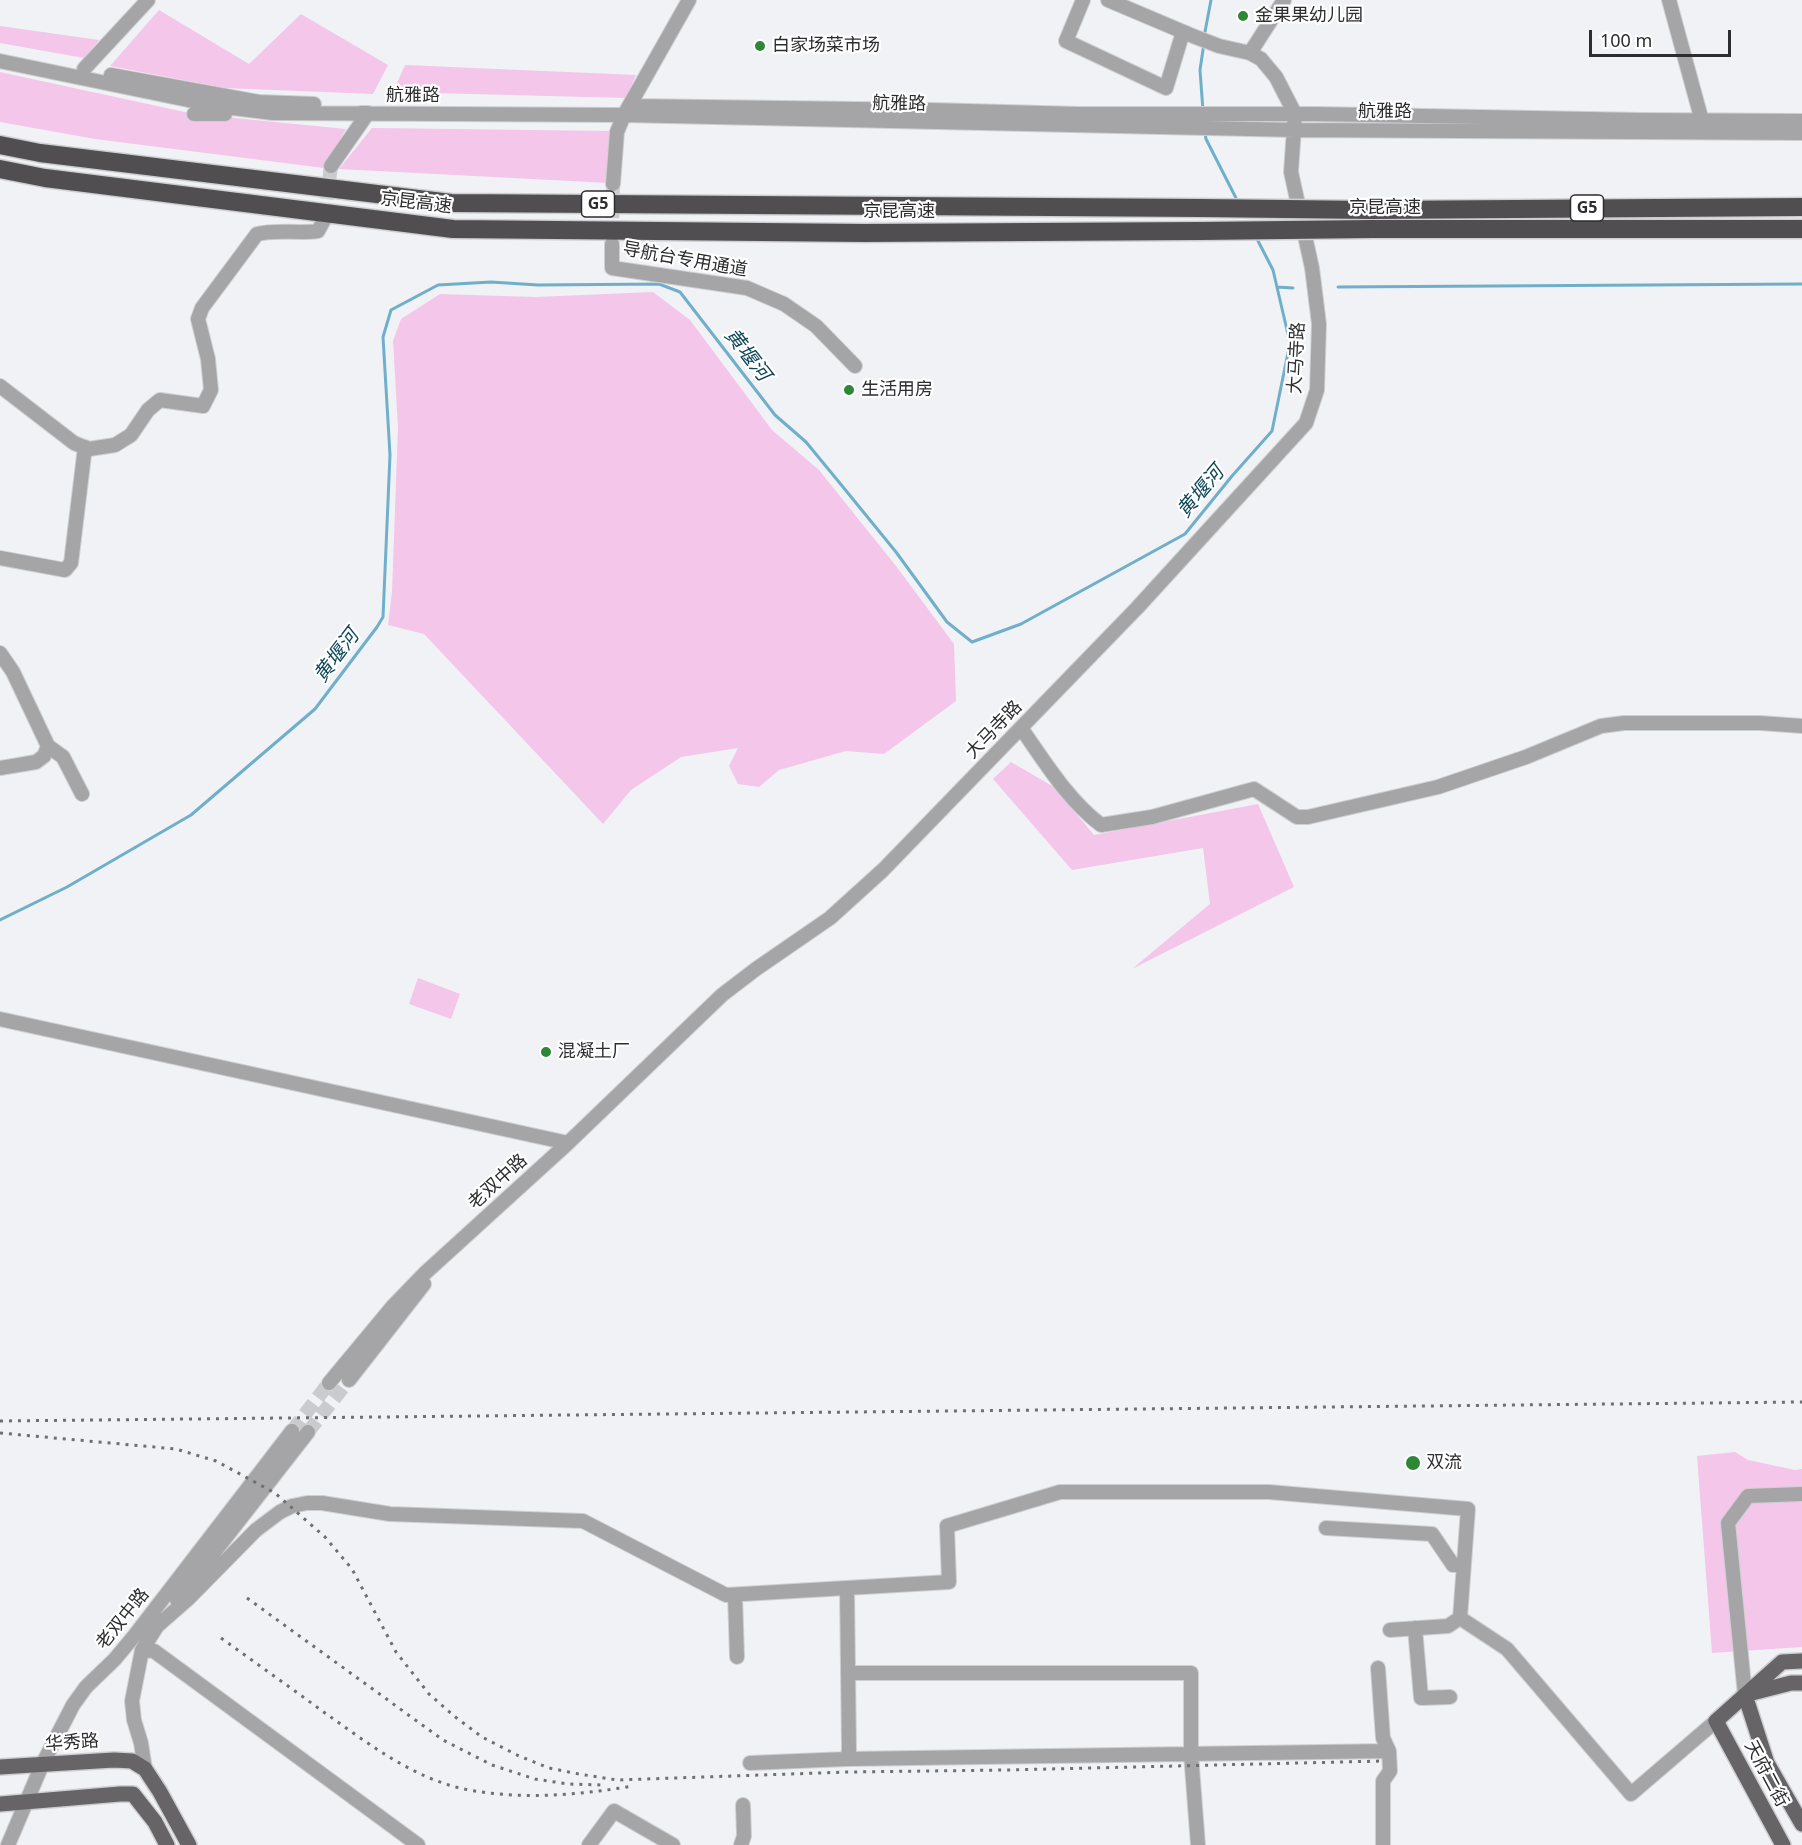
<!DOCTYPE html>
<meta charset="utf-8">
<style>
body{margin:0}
#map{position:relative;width:1802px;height:1845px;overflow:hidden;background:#f1f2f6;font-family:"Noto Sans",sans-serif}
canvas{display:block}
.scale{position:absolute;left:1589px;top:30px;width:142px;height:27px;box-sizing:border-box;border:3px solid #2d2d2f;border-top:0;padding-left:8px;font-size:18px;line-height:21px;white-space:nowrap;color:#2d2d2f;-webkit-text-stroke:4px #fff;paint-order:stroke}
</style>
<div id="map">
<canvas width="1802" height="1845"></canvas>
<div class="scale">100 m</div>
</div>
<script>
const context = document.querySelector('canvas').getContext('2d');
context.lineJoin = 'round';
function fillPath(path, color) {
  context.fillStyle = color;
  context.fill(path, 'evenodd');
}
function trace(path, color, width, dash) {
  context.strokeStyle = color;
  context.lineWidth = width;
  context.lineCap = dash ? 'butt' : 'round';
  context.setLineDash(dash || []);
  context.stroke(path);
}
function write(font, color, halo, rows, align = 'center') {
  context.font = font + ' "Noto Sans","Noto Sans SC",sans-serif';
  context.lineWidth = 4.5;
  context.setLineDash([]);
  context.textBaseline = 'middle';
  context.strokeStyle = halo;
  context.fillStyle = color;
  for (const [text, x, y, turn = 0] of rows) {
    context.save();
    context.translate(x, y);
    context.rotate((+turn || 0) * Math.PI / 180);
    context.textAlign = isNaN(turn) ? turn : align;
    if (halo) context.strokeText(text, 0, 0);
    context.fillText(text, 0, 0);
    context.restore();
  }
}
const green = new Path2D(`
 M159,10L249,64L301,14L388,65L373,94L225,88L110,66Z
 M0,26L99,40L84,58L0,43Z
 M405,65L636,75L626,98L393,92Z
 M0,72L194,114L346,129L324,168L95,139L0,122Z
 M372,128L613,131L609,183L339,169Z
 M653,292L690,320L772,430L819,470L896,566L954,644L956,701L884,754L846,751L779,770L759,787L738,784L729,766L738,748L681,757L631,790L603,824L424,634L388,625L392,592L398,427L393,341L401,319L440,294L535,297Z
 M1011,762L1054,787L1094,835L1258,804L1294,887L1132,969L1210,904L1203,848L1072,870L993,779Z
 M418,978L460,994L451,1019L409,1004Z
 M1735,1452L1748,1460L1795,1470L1802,1469V1647L1712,1653L1697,1456Z`);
const stream = new Path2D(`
 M1204,37L1211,0
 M1203,111L1200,70L1204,43
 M1205,133L1206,139L1238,202
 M1277,287L1293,288
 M1338,287L1802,284
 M0,920L67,887L191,815L315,709L377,627L383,617L390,455L383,337L391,310L438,285L491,282L538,285L659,284L680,292L775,415L806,442L843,487L896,552L947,622L972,642L1021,624L1185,534L1232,476L1272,431L1290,343L1273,270L1256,237`);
const minorTunnel = new Path2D(`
 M324,220L331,166
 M612,239L613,184
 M292,1431L329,1383
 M308,1432L349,1380`);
const minor = new Path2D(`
 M1083,0L1066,41L1166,88L1183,32
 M1669,0L1702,121
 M1250,53L1284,0
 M0,61L217,106L273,113L624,115L1295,130L1802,133
 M84,69L148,0
 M111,75L259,102L314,104
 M633,106L931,110L1079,114H1316L1641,120L1802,121
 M194,114H225
 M331,166L368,113H361
 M613,184L617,132L624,115L689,0
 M612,244V268L747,288L784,304L816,326L855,366
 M0,386L74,443L89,449L115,445L131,435L148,410L160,400L203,406L211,390L208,359L198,319L202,308L257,234C277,229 298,234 318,231L324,220
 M0,558L65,570L71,563L85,447
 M0,653L13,672L48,746L63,757L82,794
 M1021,728C1045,762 1067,799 1101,825L1152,817L1254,789L1297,817H1308L1438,787L1526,757L1601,726L1624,723H1760L1802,726
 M0,768L36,762L44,756L48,746
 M0,1019L568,1143
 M349,1380L424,1284
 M329,1383L393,1306L424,1274L568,1143L722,995L756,969L830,918L883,870L1137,608L1306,423L1317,390L1319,324L1312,268L1291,172L1295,114L1276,77L1261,59L1250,53L1219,46L1193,36L1108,0
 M1326,1528L1432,1534L1453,1565L1464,1564
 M735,1595L737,1657
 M177,1600L308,1432
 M156,1627L188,1599L256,1530L280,1512L292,1506L307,1503H322L390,1514L583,1521L726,1595L949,1582L947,1526L1060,1492H1269L1468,1509L1460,1618L1507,1649L1631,1794L1716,1721
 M1415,1628L1421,1698L1450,1697
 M1390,1630L1448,1626L1460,1618
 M142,1650L154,1651L418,1845
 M1378,1668L1383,1738L1389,1751L1390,1771L1383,1781V1845
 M848,1673H1191V1754L1198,1845
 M1745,1695L1728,1523L1748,1496L1802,1494
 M847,1759L1389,1751
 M750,1763L847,1759L849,1750L847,1588
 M145,1769L141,1743L134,1720L132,1701L142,1650L161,1620
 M8,1845L42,1765L73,1705L86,1687L115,1659L135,1635L292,1431
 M589,1845L614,1811L673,1845
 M741,1845L744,1836L743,1805`);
const major = new Path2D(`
 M1748,1694L1791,1683H1802
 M1745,1695L1767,1763L1802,1824
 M0,1767L114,1760L132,1761L145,1769L160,1792L189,1845
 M0,1804L120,1794H133L155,1822L167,1845
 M1783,1845L1716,1721L1782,1662L1802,1661`);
const highway = new Path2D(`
 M0,145L40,153L451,203L1200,208
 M0,169L45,178L453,229L864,233L1199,231
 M1371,210L1802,207
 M1371,229H1802`);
const rail = new Path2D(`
 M0,1421L1802,1402
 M0,1433L176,1449L216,1461L275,1493L325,1537L352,1569L396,1652L429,1694L454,1716L482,1737L519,1756L549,1768L579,1774L617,1780L848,1772L1008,1770L1383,1761
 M247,1598L443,1740L492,1765L535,1779L568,1784L603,1785
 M221,1638C256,1663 291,1688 325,1713C369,1744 415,1780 469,1790C525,1800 578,1795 633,1786`);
const highwayBridge = new Path2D(`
 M1200,208L1371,210
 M1199,231L1371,229`);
const markers = [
 [1243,16,6,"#2e8737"],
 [760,46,6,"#2e8737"],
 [849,390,6,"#2e8737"],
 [546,1052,6,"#2e8737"],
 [1413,1463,8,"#2e8737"]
];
const shields = [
 [598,204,33],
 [1587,208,33]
];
const shieldNames = [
 ["G5",598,204],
 ["G5",1587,208]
];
const poiNames = [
 ["金果果幼儿园",1255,16],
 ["白家场菜市场",772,46],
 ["生活用房",861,390],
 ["混凝土厂",558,1052],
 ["双流",1426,1463]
];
const streetNames = [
 ["航雅路",413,96],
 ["航雅路",899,104,1],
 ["航雅路",1385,112],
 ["京昆高速",416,203,7],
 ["京昆高速",1385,208],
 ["京昆高速",899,212],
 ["导航台专用通道",685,260,10],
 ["大马寺路",1297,358,-87],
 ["大马寺路",994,730,-46],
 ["老双中路",498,1182,-42],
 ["老双中路",123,1619,-51],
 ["华秀路",72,1743,-4],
 ["天府二街",1766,1774,62]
];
const waterNames = [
 ["黄堰河",747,355,52],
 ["黄堰河",1201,492,-50],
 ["黄堰河",337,656,-53]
];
fillPath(green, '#f3c6ea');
trace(stream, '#6fafc9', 3);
trace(minorTunnel, '#cacbce', 14, [14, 7]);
trace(minor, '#cecfd2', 16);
trace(major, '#cecfd2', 18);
trace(highway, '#cecfd2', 21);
trace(minor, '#a5a4a6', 14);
trace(major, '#666467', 15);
trace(highway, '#504e51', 18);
trace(rail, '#6f6f72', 3, [3, 6]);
trace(highwayBridge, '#cecfd2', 21, []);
trace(highwayBridge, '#504e51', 18);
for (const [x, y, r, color] of markers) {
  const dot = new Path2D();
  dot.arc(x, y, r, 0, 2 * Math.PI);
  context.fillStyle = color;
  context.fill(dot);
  trace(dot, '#fff', 2);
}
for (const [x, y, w] of shields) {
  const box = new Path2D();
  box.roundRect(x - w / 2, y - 13, w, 26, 4.5);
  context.fillStyle = '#fff';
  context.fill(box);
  trace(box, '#2d2d2f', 1.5);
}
write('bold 16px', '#2d2d2f', null, shieldNames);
write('18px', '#2d2d2f', '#fff', poiNames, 'left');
write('18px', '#2d2d2f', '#fff', streetNames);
write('italic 20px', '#0f475a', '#fff', waterNames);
</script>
